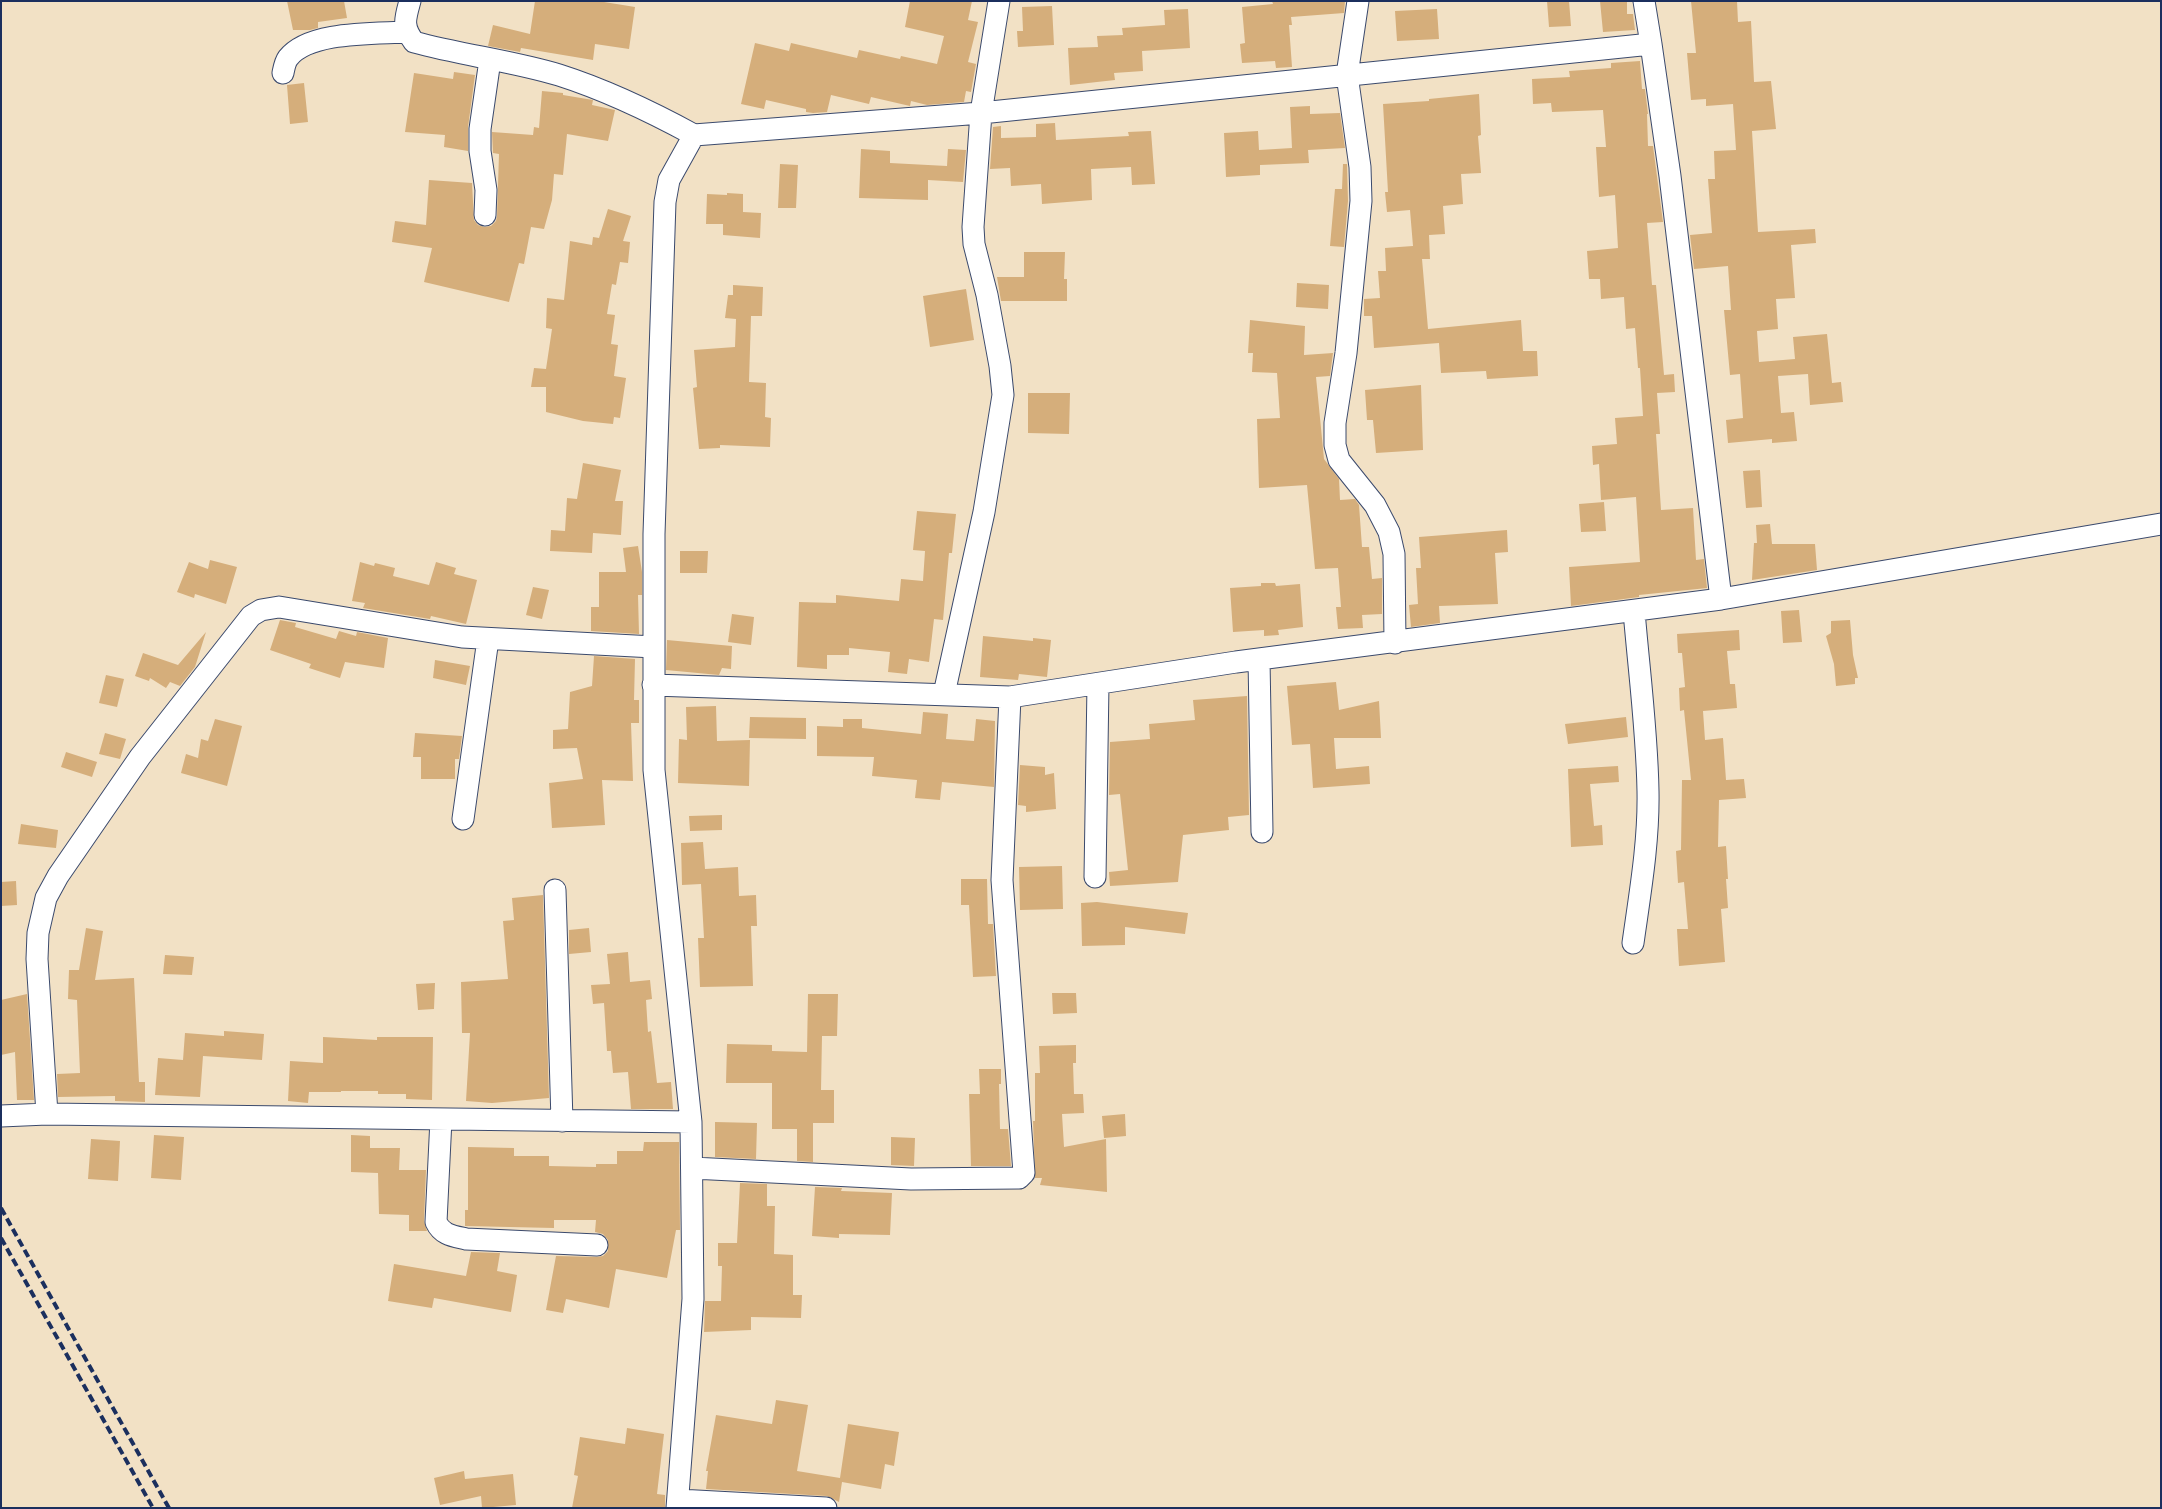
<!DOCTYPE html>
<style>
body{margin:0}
#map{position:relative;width:2162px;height:1509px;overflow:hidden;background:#f2e1c5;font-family:Mynerve,sans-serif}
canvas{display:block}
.frame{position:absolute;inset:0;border:2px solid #1b2f5e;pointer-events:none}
</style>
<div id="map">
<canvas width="2162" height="1509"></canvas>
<div class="frame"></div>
</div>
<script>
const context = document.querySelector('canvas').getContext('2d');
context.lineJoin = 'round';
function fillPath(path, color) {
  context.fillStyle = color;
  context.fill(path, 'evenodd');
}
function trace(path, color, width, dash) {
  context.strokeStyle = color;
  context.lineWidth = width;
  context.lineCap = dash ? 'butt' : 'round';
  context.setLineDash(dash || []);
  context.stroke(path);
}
const building = new Path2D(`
 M287,1H344L347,18L318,22V28L310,30H293Z
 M535,1H598L635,7L629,49L595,44L593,60L521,48L520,52L488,46L493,25L530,34Z
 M910,1H972L968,20L978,22L968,62L976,64L971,92L966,91L964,102L927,105L911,101L910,106L871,97L869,104L831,95L827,112L813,113L806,112V109L766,100L764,109L741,104L755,43L789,51L791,43L857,58L859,50L900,59L901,56L937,64L944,36L905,27Z
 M1272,1H1345L1344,13L1291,17L1292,25H1289L1292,67L1276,68L1275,61L1242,63L1240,44L1245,43L1242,7L1273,4Z
 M1547,1H1569L1571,26L1549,27Z
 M1600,1H1627V14H1633L1635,30L1603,32Z
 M1691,1H1737L1738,22L1751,21L1754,82L1771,81L1776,129L1752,131L1758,232L1815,229L1816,243L1791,245L1795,298L1776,299L1778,329L1757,331L1759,362L1795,359L1793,337L1827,334L1832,383L1841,382L1843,402L1810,405L1808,374L1778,376L1781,413L1794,412L1797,441L1772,443V439L1728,443L1726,420L1743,418L1740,374L1730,375L1724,310H1731L1728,266L1694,269L1690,235L1712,233L1708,179H1715L1714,151L1736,150L1733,104L1706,106V99L1691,100L1687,53H1696Z
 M1052,6L1054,45L1018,47L1017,31H1023L1022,7Z
 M1188,9L1190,48L1142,51L1143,71L1114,73L1115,80L1070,85L1068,48L1098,47L1097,36L1123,35L1122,28L1165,25L1164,10Z
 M1437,9L1439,39L1397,41L1395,11Z
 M1640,61L1642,89H1645L1648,114H1647L1648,146H1653L1663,222L1647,223L1652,285H1656L1664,375L1674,374L1675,392L1657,393L1660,434H1656L1661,510L1693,508L1696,560L1704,559L1707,588L1639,595V597L1571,606L1569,567L1640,562L1636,497L1601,500L1599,464L1593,465L1592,446L1617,444L1615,418L1643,416L1640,368H1638L1635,328L1626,329L1624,297L1601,299L1600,279H1589L1587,251L1618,248L1615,195L1599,197L1596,147H1606L1603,110L1552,112L1551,103L1533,104L1532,79L1570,77L1569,71L1611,68V63Z
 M454,72L475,75L468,127V151L444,147L445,135L405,132L414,73L453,79Z
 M304,83L308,122L290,124L287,85Z
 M542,91L563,93V95L593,100L592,105L615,110L608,141L567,134L563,175L554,174L552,200L544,229L531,227L524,264L519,263L509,302L424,282L432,248L392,242L395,221L426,225L429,180L472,183L474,220L478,225L484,227L491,226L496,221L497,216L499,154L493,153L492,132L533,135L534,127L539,128Z
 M1479,94L1481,135L1478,136L1481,173L1461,174L1463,204L1443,206L1445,234L1429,235L1430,259H1422L1428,329L1521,320L1523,351H1537L1538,376L1487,379L1486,371L1441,373L1439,343L1374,348L1372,316H1364V299L1380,298L1378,271H1386L1385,248L1413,246L1410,210L1387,212L1385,192H1388L1383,104L1429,101V99Z
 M1310,106V114L1340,113L1345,148L1308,150L1309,163L1260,165V175L1226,177L1224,133L1258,131L1259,150L1292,148L1290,107Z
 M1055,123L1056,140L1129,136L1128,132L1151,131L1155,184L1132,185L1131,167L1091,169L1092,200L1042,204L1041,184L1011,186L1010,168L990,169L993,127L1001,126V138L1036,137V124Z
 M861,149L890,151V163L947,166L948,149L966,150L963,182L928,180V200L859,198Z
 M780,164L798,165L796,208H778Z
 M1343,164H1347L1348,201L1344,247L1330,246L1335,189H1342Z
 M727,193L743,194V212L761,213L760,238L723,235V224H706L707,194L727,195Z
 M608,209L631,216L623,241L630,242L628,263L620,262L616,285L612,284L607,314L615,315L611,344L618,345L614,376L626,378L620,418L614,417L613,424L583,421L546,412V387H531L534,368L546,369L552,329L546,328L547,298L564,300L570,241L592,245L593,237L599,238Z
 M1024,252H1065L1064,279H1067V301H1001L997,277H1024Z
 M1297,283L1329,285L1328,309L1296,307Z
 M733,285L763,287L762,316H751L749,382L766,383L765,417L771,418L770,447L720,445V448L699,449L693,388L697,387L694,350L735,347L736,319L725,318L728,295H733Z
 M966,289L974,340L930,347L923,296Z
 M1250,320L1305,326L1304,355L1333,353L1330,376L1316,377L1324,459L1339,479L1340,500L1355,499L1359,505L1362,547H1369L1372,579L1382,578V614L1362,615L1363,628L1338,629L1336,607H1341L1338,568L1315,569L1307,485L1259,488L1257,419L1280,418L1277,373L1252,372L1253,353H1248Z
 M1421,385L1423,450L1376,453L1373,420H1367L1365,390Z
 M1028,393H1070L1069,434L1028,433Z
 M583,463L621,470L615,501H623L621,535L593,533L592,553L550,551L551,530L565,531L567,498L577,499Z
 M1760,470L1762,507L1746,508L1743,471Z
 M1604,502L1606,531L1581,532L1579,504Z
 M917,511L956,514L952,553H949L943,620L934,619L929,662L909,659L907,674L888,672L890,652L849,648V655H827V669L797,667L799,602L836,603V595L899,601L901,579L923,581L925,551L913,550Z
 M1770,524L1772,544H1815L1817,570L1752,580L1754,543H1757L1756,525Z
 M1507,530L1508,552L1495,553L1498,604L1439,606L1440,623L1411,627L1409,605L1418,604L1416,568H1421L1419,537Z
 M638,546L642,572V595H638L639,634L591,631V607H599V572H626L623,548Z
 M680,551H708L707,573H680Z
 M210,560L237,567L226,604L195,594L194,598L177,592L189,562L208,569Z
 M360,562L374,566L375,563L395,568L393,576L429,585L436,562L456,568L454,574L477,580L466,624L431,616L430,619L363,608L365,603L352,601Z
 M1261,583H1275L1276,586L1300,584L1303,627L1278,630L1279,635L1264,636V630L1233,632L1230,588L1261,586Z
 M533,587L549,590L542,619L526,615Z
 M1799,610L1802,642L1783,643L1781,611Z
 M732,614L754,617L751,645L728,642Z
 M280,620L296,623L295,627L336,639L339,631L356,636L357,632L388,638L384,668L345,662L340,678L309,668L311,664L270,650Z
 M1850,620L1853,655L1858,678H1855V684L1836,686L1834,664L1826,636L1831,633V621Z
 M1739,630L1740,650L1727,651L1730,684H1735L1737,708L1703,711L1705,740L1723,738L1726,780L1744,779L1746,798L1719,800L1718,847L1726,846L1728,879H1726L1728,908L1721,909L1725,962L1679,966L1677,929H1688L1684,882L1678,883L1676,851L1681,850L1682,780H1691L1684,710L1680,711L1679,688L1685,687L1682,653H1678L1677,634Z
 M206,632L195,667L180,686L170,682L166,688L150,678L149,681L135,676L143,653L178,665Z
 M983,636L1033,641V638L1051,640L1047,677L1019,674L1018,680L980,677Z
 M667,640L732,646L731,669L722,668L719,675L666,670Z
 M594,656L635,659L634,700H639V723H631L633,781L602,780L605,825L552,828L549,783L583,779L577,748L553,749V730L568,729L570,692L592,686Z
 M435,660L470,666L466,685L433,678Z
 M106,675L124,679L117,707L99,703Z
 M1336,682L1339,710L1379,701L1381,738H1334L1336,769L1369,766L1370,784L1313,788L1310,744L1292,745L1287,686Z
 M1247,696L1249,815L1228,817L1229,830L1183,835L1178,882L1110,886L1109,872L1128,870L1120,794L1109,795L1110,742L1150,739L1149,724L1195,720L1193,700Z
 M716,706L717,741L750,740L749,786L678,783L679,739L687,740L686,707Z
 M923,712L948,714L946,739L974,741L976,719L995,721L994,787L942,782L940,800L915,798L917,780L872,776L874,757L817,756V726L843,727V719H862V728L921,734Z
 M750,717L806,718V739L749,738Z
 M1626,717L1628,737L1568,744L1565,724Z
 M215,719L242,726L227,786L181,773L186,754L198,758L201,739L208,741Z
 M105,733L126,739L120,759L99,754Z
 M415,733L462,736L459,759H455V779H421V757H413Z
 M66,752L97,762L92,777L61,767Z
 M1020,765L1045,767V775L1054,773L1056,809L1026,812V806L1018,805Z
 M1618,766L1619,782L1590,784L1594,826L1602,825L1603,845L1571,847L1568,769Z
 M722,815V830L690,831L689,816Z
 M21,824L58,830L56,848L18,844Z
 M703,842L705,869L738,867L739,896L756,895L757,926H751L753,986L700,987L698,938H704L701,884L682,885L681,843Z
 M1062,866L1063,909L1020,910L1019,867Z
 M961,879H987L988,924H993L996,976L973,977L969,905H961Z
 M16,881L17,905L1,906V882Z
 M543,895L549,1098L492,1103L466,1101L470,1033H462L461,982L508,979L503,921L514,920L512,898Z
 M1097,902L1188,913L1185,934L1125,927V945L1082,946L1081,903Z
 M86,928L103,931L95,980L134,978L139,1082H145V1102L115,1101V1096L58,1097L57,1074L80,1073L77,1000L68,999L69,970H79Z
 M589,928L591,952L569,954V930Z
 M628,952L630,982L650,980L652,999L646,1000L648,1032L651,1031L657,1083L671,1082L673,1109H631L628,1072L613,1073L611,1051H607L604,1003L593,1004L591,985L610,984L607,954Z
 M165,955L194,957L192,975L163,974Z
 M435,983L434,1009L418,1010L416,984Z
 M1052,993H1076L1077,1013L1053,1014Z
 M27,994L34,1100H17L15,1052L1,1055V1000Z
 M808,994H838L837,1036H822L821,1090H834V1123H813V1162L797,1161V1129H772V1083H726L727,1044L772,1045V1051L807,1052Z
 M224,1031L264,1034L262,1060L203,1056L200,1097L155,1095L158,1058L183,1060L185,1033L224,1036Z
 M323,1037L377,1040V1037H433L432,1100L406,1099V1094H378V1091H341V1092H309L308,1103L288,1101L290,1061L323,1063Z
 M1076,1045V1063H1073L1074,1094H1083L1084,1113L1062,1114L1064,1147L1106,1139L1107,1192L1040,1185L1042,1178H1035L1033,1121H1035V1073H1040L1039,1046Z
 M979,1069H1001V1084H999L1000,1129H1008L1011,1166H971L969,1094H980Z
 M1125,1114L1126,1136L1104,1138L1102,1116Z
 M715,1122L757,1123L756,1159L715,1157Z
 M154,1135L184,1137L181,1180L151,1178Z
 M351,1135L370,1136V1148H400L399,1170H426L424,1221L427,1231H409V1215L379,1214L378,1173L351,1172Z
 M891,1137L915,1138L914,1166L891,1165Z
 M91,1139L120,1141L118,1181L88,1179Z
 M644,1142H679L680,1230H676L667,1278L616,1269L609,1308L566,1299L563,1313L546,1310L556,1256L597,1257L603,1256L608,1251V1240L603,1234L595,1232L596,1220H554V1228L465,1226V1210H468V1147L514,1148V1156H549V1166L596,1167V1164H617V1151H643Z
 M740,1183L767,1184V1206H775L774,1254L793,1255V1295H802L801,1318L751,1317V1330L704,1332L705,1301H721L722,1266H718V1243H737Z
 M815,1187L842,1188L841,1191L892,1193L890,1235L839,1234V1238L812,1236Z
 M471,1252L500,1253L497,1271L517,1275L511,1312L434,1298L432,1308L388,1301L394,1264L466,1276Z
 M776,1400L808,1405L797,1471L840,1478L848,1424L899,1432L894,1466L885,1464L881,1489L842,1482L839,1502L827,1496L706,1489L708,1471H706L716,1415L772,1424Z
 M627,1428L664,1434L657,1494L665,1495V1508H572L578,1476L574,1475L580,1437L625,1444Z
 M464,1471L465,1479L513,1474L516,1505L482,1508L481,1496L440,1505L434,1478Z`);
const street = new Path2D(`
 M1358,1L1347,75L1360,167L1361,201L1346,353L1335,423V445L1339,460L1375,505L1389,532L1394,554L1395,643
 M1644,1L1651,44
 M283,73C284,68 285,62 288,58C309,31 374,34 406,32
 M694,135L981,113L1651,44L1670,176L1721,599
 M485,215L486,190L480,151V129L490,60
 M1259,659L1262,832
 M653,685L1010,697L1236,662L1721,599L2161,524
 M944,694L984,512L1003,395L1000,366L987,295L974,244L973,227L981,113L999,1
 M463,819L488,639
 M1095,877L1098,684
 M555,890L562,1121
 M1633,943C1640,893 1649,842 1648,791C1647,731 1639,671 1634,611
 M47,1114L37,959L38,933L46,898L58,876L140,757L251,616L261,610L279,607L462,637L654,647
 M1,1116L47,1114L691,1122L654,770V534L665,202L669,180L694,135C650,111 606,90 559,75C513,61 461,55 414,42C402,26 405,19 410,1
 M441,1119L436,1222C442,1235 453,1236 466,1239L597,1245
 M692,1168L911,1179L1019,1178L1024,1173L1002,880L1010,697
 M678,1500L826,1508
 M677,1508L693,1299L691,1122`);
const rail = new Path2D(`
 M1,1208L169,1508
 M1,1238L153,1508`);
fillPath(building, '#d5ae7b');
trace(street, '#3b4a6d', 23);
trace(street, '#fff', 21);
trace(rail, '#1b2f5e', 4, [8, 4]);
</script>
